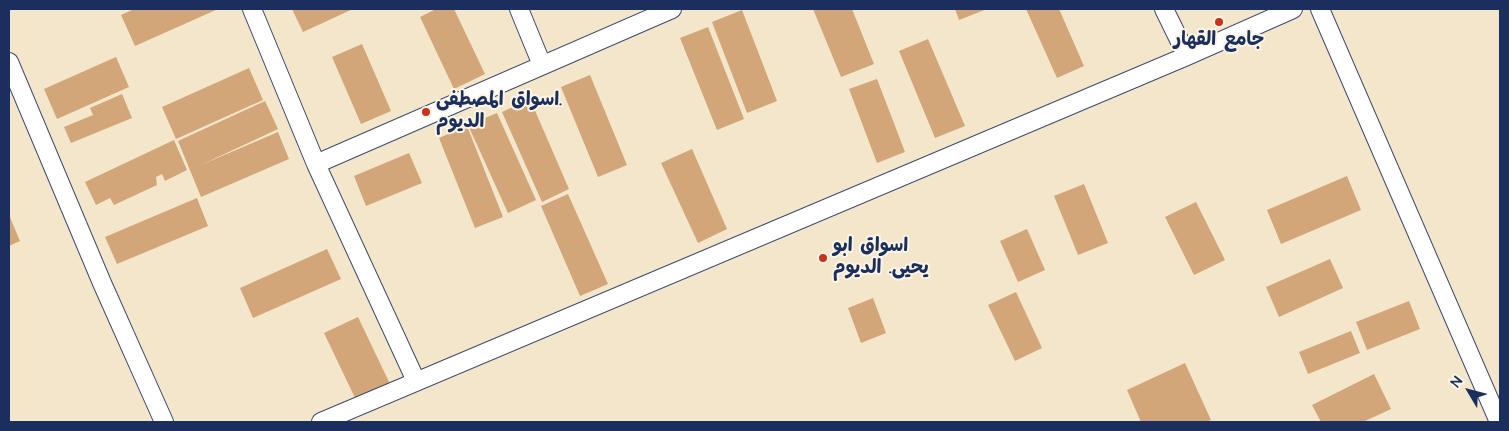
<!DOCTYPE html>
<meta charset="utf-8">
<style>
body{margin:0}
#map{position:relative;width:1509px;height:431px;overflow:hidden;background:#f3e6ca;font-family:"Architects Daughter",sans-serif}
canvas{display:block}
.frame{position:absolute;inset:0;border:10px solid #1b2f5e;pointer-events:none}
.north{position:absolute;left:1444px;top:366px;width:50px;height:50px;-webkit-text-stroke:4px #fcf5e5;paint-order:stroke;rotate:307deg;font-size:14px;font-weight:700;line-height:20px;text-align:center;color:#1b2f5e}
.north::after{content:'';display:block;margin:auto;width:18px;height:22px;background:#1b2f5e;clip-path:polygon(50% 0,100% 100%,50% 72%,0 100%)}
</style>
<div id="map">
<canvas width="1509" height="431"></canvas>
<div class="frame"></div>
<div class="north">N</div>
</div>
<script>
const context = document.querySelector('canvas').getContext('2d');
context.lineJoin = 'round';
function fillPath(path, color) {
  context.fillStyle = color;
  context.fill(path, 'evenodd');
}
function trace(path, color, width, dash) {
  context.strokeStyle = color;
  context.lineWidth = width;
  context.lineCap = dash ? 'butt' : 'round';
  context.setLineDash(dash || []);
  context.stroke(path);
}
function write(font, color, halo, rows, align = 'center') {
  context.font = font + ' "Architects Daughter","Playpen Sans Arabic",sans-serif';
  context.lineWidth = 4;
  context.setLineDash([]);
  context.textBaseline = 'middle';
  context.strokeStyle = halo;
  context.fillStyle = color;
  for (const [text, x, y, turn = 0] of rows) {
    context.save();
    context.translate(x, y);
    context.rotate((+turn || 0) * Math.PI / 180);
    context.textAlign = isNaN(turn) ? turn : align;
    if (halo) context.strokeText(text, 0, 0);
    context.fillText(text, 0, 0);
    context.restore();
  }
}
const building = new Path2D(`
 M134,9H218L135,46L121,15Z
 M292,9H353L303,32Z
 M436,9H454L485,74L454,89L420,17Z
 M813,9H852L874,64L841,77Z
 M955,9H987L959,20Z
 M1026,9H1059L1084,66L1057,78Z
 M742,10L777,101L747,113L712,22Z
 M708,27L744,119L717,130L680,38Z
 M928,39L965,126L935,138L899,51Z
 M362,44L391,111L361,124L332,57Z
 M116,57L129,87L57,119L44,89Z
 M249,68L263,100L176,139L162,107Z
 M590,75L627,165L598,177L561,87Z
 M877,79L905,152L877,163L849,89Z
 M122,94L132,118L71,143L64,127L93,115L90,108Z
 M530,99L569,189L542,202L502,112Z
 M265,101L278,129L201,165L278,132L289,159L201,197L178,141Z
 M497,113L536,200L508,213L468,125Z
 M467,126L503,217L475,228L439,138Z
 M174,140L187,170L165,181L162,174L156,177L157,185L114,205L110,198L96,205L85,182Z
 M692,149L727,229L698,243L661,163Z
 M409,153L422,183L366,206L354,176Z
 M1347,176L1361,210L1281,244L1267,210Z
 M1084,184L1108,243L1078,255L1054,196Z
 M568,194L608,284L580,296L541,206Z
 M197,198L208,226L117,264L105,237Z
 M1196,202L1225,260L1194,275L1165,217Z
 M9,215L20,241L9,246Z
 M1027,229L1045,270L1018,282L1000,241Z
 M327,249L341,279L253,318L240,288Z
 M1330,259L1343,288L1279,317L1266,287Z
 M1016,292L1042,348L1015,361L988,305Z
 M873,298L886,333L861,343L848,308Z
 M1409,301L1420,329L1367,350L1356,322Z
 M358,317L390,384L356,400L324,333Z
 M1351,331L1360,353L1308,374L1299,352Z
 M1185,363L1211,420L1205,422H1141L1127,390Z
 M1374,374L1391,409L1363,422H1321L1312,405Z`);
const street = new Path2D(`
 M252,9L316,164L416,381
 M519,9L542,65
 M1164,9L1187,56
 M1320,9L1499,422
 M9,62L102,283L164,422
 M316,164L672,9
 M321,422L1187,56L1293,9`);
const markers = [
 [1219,22,5,"#c8321e"],
 [426,112,5,"#c8321e"],
 [823,258,5,"#c8321e"]
];
const poiNames = [
 ["جامع القهار",1219,41,"center"],
 ["اسواق المصطفى.",436,101],
 ["الديوم",436,123],
 ["اسواق ابو",833,247],
 ["يحيى. الديوم",833,269]
];
fillPath(building, '#d2a679');
trace(street, '#3b4a6e', 20);
trace(street, '#fff', 18);
for (const [x, y, r, color] of markers) {
  const dot = new Path2D();
  dot.arc(x, y, r, 0, 2 * Math.PI);
  context.fillStyle = color;
  context.fill(dot);
  trace(dot, '#fcf5e5', 2);
}
write('bold 19px', '#1b2f5e', '#fcf5e5', poiNames, 'left');
</script>
